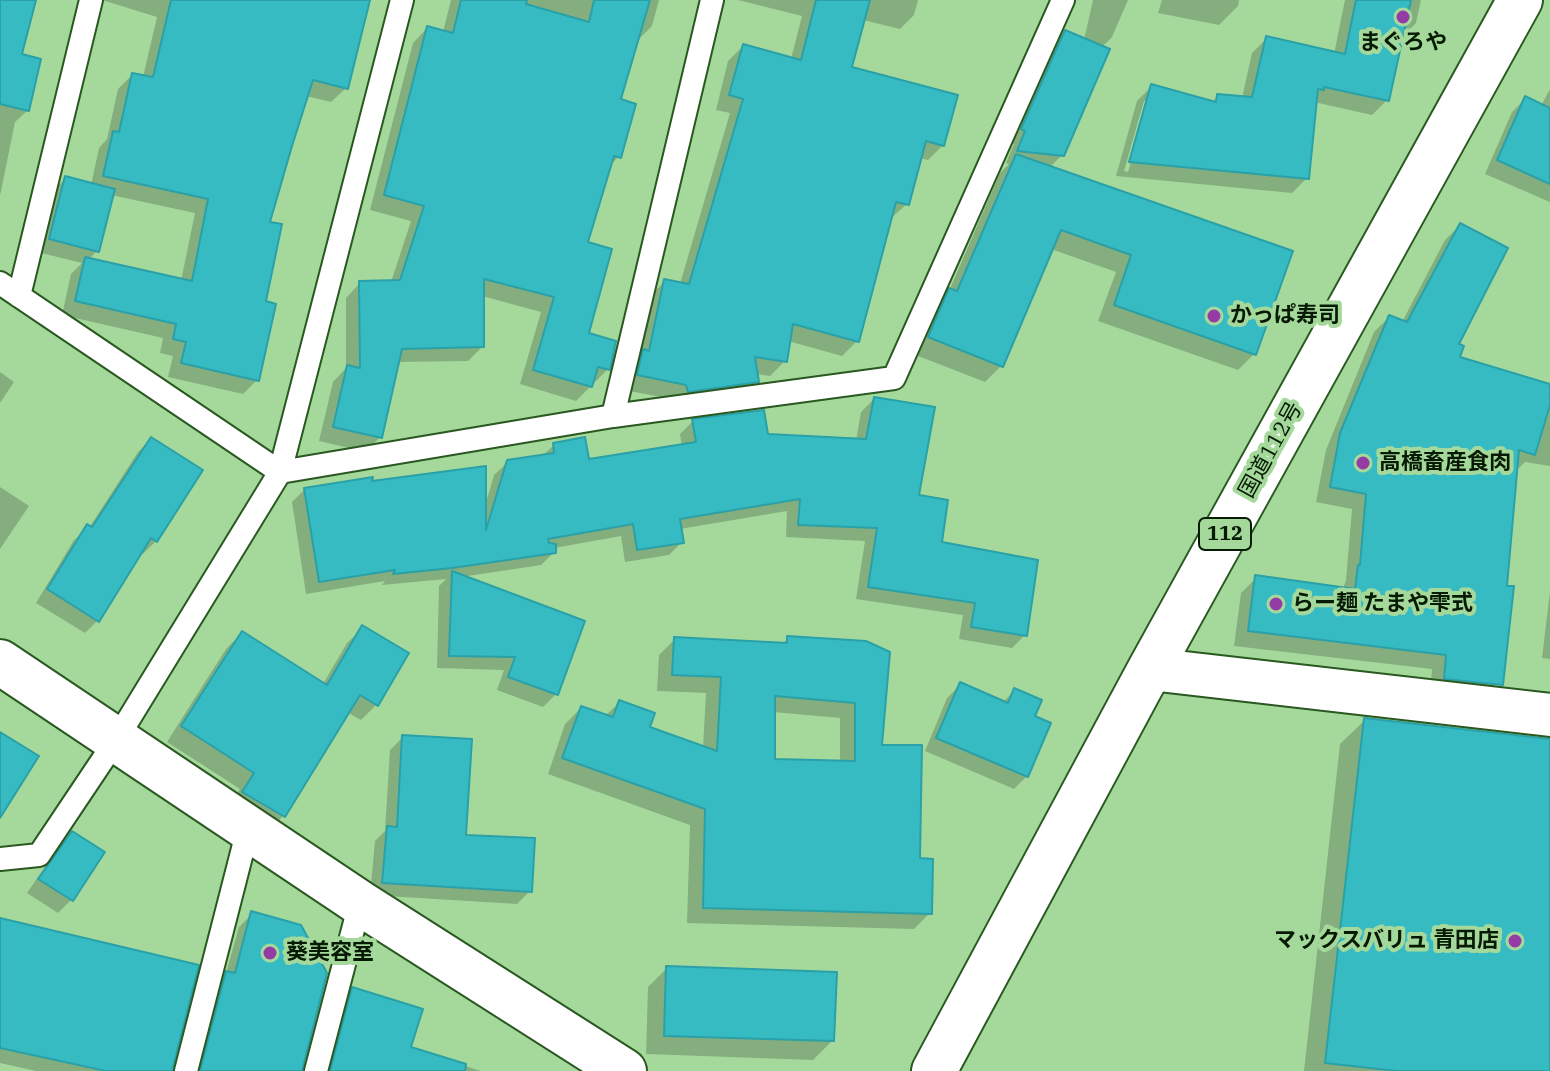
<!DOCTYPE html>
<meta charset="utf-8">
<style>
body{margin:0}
canvas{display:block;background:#a5d99c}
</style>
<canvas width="1550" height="1071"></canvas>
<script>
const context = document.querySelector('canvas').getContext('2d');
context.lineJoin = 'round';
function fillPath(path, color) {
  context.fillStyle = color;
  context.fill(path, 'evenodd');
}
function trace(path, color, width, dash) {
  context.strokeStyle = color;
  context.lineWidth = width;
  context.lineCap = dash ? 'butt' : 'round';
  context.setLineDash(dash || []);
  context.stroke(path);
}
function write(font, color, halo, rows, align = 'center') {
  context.font = font + ' "IBM Plex Serif","Noto Sans JP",serif';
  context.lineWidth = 8;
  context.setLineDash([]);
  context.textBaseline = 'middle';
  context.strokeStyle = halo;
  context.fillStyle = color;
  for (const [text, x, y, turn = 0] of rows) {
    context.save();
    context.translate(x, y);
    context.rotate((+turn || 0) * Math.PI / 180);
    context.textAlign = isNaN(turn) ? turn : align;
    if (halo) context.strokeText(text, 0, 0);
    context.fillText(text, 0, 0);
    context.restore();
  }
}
const shadow = new Path2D(`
 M0,0H34L19,56L28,110L15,122L0,196Z
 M102,0H368L346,88L331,102L306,96L268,223L257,380L243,394L168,377L173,356L160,353L163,338L62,315L71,274L82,263L37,252L53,191L66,178L91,185L99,148L107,139L118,89L132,75L143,77L157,17ZM111,195L195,213L181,281L88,260L97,251Z
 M451,0H659L652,26L636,42L619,101V156L608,168L585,244L587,335L608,369L576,401L520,384L541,312L482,296V347L468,361L397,362L380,437L366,452L319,441L333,382L346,368V298L360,283L391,282L411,221L370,210L413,43L427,28L443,32Z
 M738,0H918L914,15L900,29L863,20L850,69L943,145L928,160L919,158L907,204L890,219L857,341L842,356L788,341L785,361L770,376L756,374L757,381L742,396L672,399L624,390L650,296L665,281L680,284L730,113L716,110L728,61L743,46L791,59L802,16Z
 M1093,0H1128L1112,37L1102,47L1063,154L1049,168L1254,354L1238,370L1098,321L1116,272L1051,249L1001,366L985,382L913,354L933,307L949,291L1000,173L1009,164L1006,163L1014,144L1009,142L1052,45L1065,32L1084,40Z
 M1162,0H1239L1238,6L1219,25L1158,13Z
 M1345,0H1421L1416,23L1401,38L1387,100L1372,115L1314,102L1307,178L1292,193L1116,176L1137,101L1152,86L1211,103L1218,96L1242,98L1252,53L1267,38L1334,54ZM1144,101H1148L1128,172L1124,171Z
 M1550,89V202L1485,174L1512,112L1525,99L1541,106Z
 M1460,225L1457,358L1550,386V466L1525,462L1519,468L1515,467L1496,684L1481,699L1430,693L1432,669L1234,646L1241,593L1256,578L1343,589L1346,580L1352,509L1316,502L1326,450L1374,332L1389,317L1402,322L1445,240Z
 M0,372L14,382L0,403Z
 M874,399L940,544L1025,635L1012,648L959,639L963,615L856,599L865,541L786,537L787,511L680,529L682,542L669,555L625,562L621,536L554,548V552L541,565L461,577L556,694L543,707L497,690L504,670L437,668L439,586L446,579L382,585L385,581L306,594L292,502L305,489L370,483L485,506L494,475L508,462L541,457L554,445L587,461L682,446L680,434L693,421L766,436L856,441L861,412Z
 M151,439L156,541L143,554L140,552L98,620L85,633L36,603L74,540L89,528L138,452Z
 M0,487L29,506L0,549Z
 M1550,591V659L1542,658Z
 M363,628L376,705L361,720L347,712L283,816L268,832L228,808L240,789L167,742L226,649L242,633L323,684L347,643Z
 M788,638L843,641L918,860L930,913L914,929L687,923L690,825L548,774L565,724L581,708L605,716L620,702L648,729L703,748L706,693L657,691L659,655L675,639L782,644ZM773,712L840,718V762L773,761Z
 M960,685L1002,703L1015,690L1033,717L1027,776L1014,789L925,751L947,698Z
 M1365,720L1550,740V1071H1304L1340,744Z
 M403,737L464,836L530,891L517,904L370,895L375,841L385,831L390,750Z
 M72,834L102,853L71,900L58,913L27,893L59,846Z
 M252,914L301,1071H192L214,986L226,973L239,927Z
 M0,919L171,1071H36L0,1063Z
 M667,968L832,1041L813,1060L646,1054L648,987Z
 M353,990L409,1048L481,1071H322L340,1003Z`);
const building = new Path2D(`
 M0,0H36L22,54L41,59L29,111L0,104Z
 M171,0H370L348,89L313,80L292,146L270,222L282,224L266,301L276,304L259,381L181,363L186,342L173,339L176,324L75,301L85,257L192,281L208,199L103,176L113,131L119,132L132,73L153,77Z
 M461,0H527L526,4L589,22L594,0H650L621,99L636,104L621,158L614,156L588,242L612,249L589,333L616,341L610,370L598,367L592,387L533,370L554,297L484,279V347L402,349L382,438L333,427L347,365L360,368L359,281L400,280L424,206L384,195L427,26L453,33Z
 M816,0H870L852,67L958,95L944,146L926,141L909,205L896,202L859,342L793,324L787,362L755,357L759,382L688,392L686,385L637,375L643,349L649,351L664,279L689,284L743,99L729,95L743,44L801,60Z
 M1356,0H1411L1389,101L1324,87V90L1318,89L1309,179L1129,162L1151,84L1216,102L1217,94L1252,97L1266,36L1345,54Z
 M1065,30L1110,49L1064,156L1017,151L1025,131L1021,129Z
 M1525,96L1550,108V184L1497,160Z
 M1016,154L1293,251L1256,355L1114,305L1131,255L1061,230L1003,367L928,337L949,288L957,291Z
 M65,176L115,189L99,252L49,239Z
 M1460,223L1508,248L1459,344L1464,346L1460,357L1550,384V405L1535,455L1519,450L1507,586H1514L1503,685L1444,679L1446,655L1248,631L1255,575L1355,589L1358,565H1360L1366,494L1330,487L1340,433L1389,315L1407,322Z
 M874,397L935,407L919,495L948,500L942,542L1038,560L1027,636L971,627L975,603L868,587L877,528L798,525L800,499L680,519L684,543L637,550L633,524L548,539L549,543L556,544V553L452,568L393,574L395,570L319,582L304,488L373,477L372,481L486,466V530L507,460L554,453L553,443L585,437L589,459L696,442L692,419L764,410L768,434L866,439Z
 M151,437L203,470L157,542L151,538L99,622L47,589L87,524L92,527Z
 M452,571L585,621L558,695L508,677L515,657L449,656Z
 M362,625L409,653L378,706L360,695L285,817L242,792L254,773L181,726L242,631L327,685Z
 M787,636L866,641L890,652L882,745H922L920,858L933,859L932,914L703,908L705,809L562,758L581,706L613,717L619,700L655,713L650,727L717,751L721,677L672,675L674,637L787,643ZM775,696L855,703V761L775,759Z
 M960,682L1008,703L1014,688L1042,700L1035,716L1051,723L1028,777L936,738Z
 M1364,718L1550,739V1071H1397L1325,1063Z
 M0,732L39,756L0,818Z
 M402,735L472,739L466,835L535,838L532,892L382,883L387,826L397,827Z
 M72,831L105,852L73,901L38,879Z
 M251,911L301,925L327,973L302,1071H200L226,971L235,973Z
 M0,918L199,965L172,1071H106L0,1048Z
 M666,966L837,972L834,1041L664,1036Z
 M352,987L423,1009L411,1047L466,1064L465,1071H330Z`);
const service = new Path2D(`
 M0,283L280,472L613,416L894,378L1063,0
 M19,296L91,0
 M613,416L712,0
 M0,859L39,855L116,740L280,472L402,0
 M186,1071L248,829
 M316,1071L360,903`);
const minor = new Path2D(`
 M1150,669L1550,715`);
const tertiary = new Path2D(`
 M0,662L360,903L624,1071`);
const trunk = new Path2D(`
 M934,1071L1150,669L1520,0`);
const markers = [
 [1403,17,8,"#953ba6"],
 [1214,316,8,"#953ba6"],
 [1363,463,8,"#953ba6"],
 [1276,604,8,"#953ba6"],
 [1515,941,8,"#953ba6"],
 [270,953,8,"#953ba6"]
];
const shields = [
 [1225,534,52]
];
const shieldNames = [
 ["112",1225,534]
];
const poiNames = [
 ["まぐろや",1403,43,"center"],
 ["かっぱ寿司",1230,316],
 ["高橋畜産食肉",1379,463],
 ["らー麺 たまや雫式",1292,604],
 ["マックスバリュ 青田店",1499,941,"right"],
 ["葵美容室",286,953]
];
const streetNames = [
 ["国道112号",1271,450,-61]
];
fillPath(shadow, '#0003');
fillPath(building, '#37bbc3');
trace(building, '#2aa0a7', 2);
trace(service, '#295821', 26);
trace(minor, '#295821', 46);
trace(tertiary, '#295821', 48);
trace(trunk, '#295821', 48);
trace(service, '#fff', 22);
trace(minor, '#fff', 42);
trace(tertiary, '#fff', 44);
trace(trunk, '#fff', 44);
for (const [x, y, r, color] of markers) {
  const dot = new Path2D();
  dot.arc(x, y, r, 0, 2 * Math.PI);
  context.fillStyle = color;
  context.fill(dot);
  trace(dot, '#a5d99c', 3);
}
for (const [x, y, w] of shields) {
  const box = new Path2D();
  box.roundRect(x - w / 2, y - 16, w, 32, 6);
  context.fillStyle = '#a5d99c';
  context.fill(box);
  trace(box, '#061a04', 2);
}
write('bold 20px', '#061a04', null, shieldNames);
write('bold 22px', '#061a04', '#a5d99c', poiNames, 'left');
write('22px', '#061a04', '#a5d99c', streetNames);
</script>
